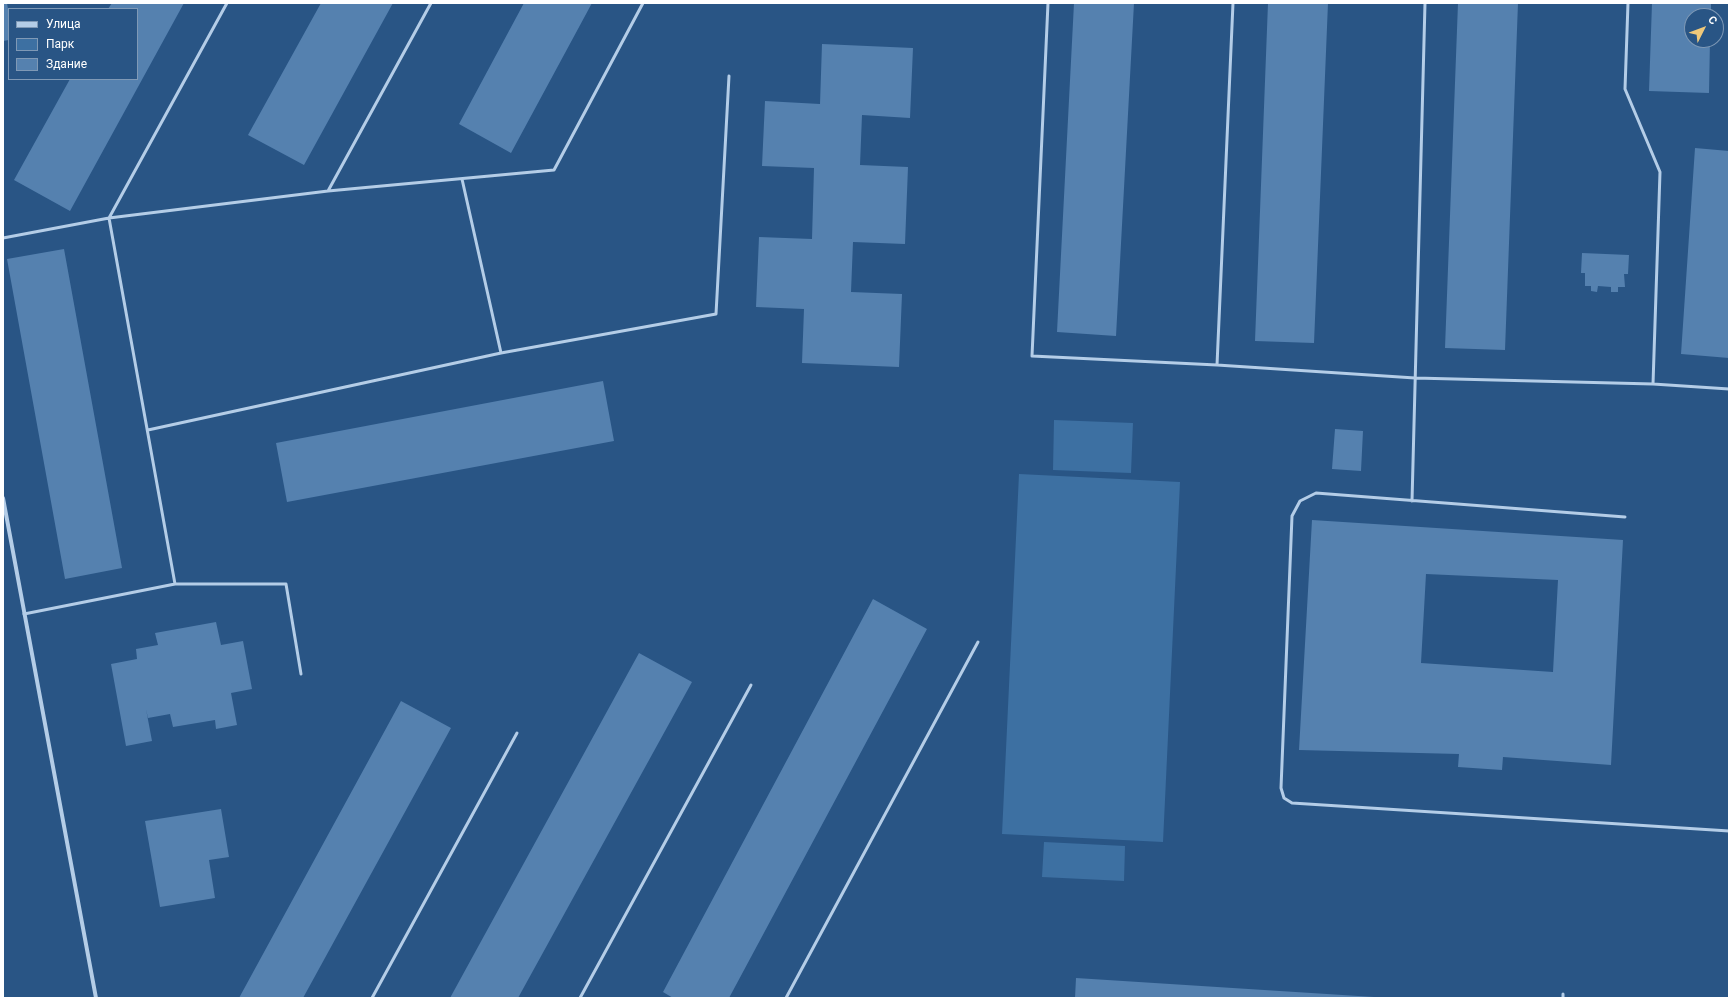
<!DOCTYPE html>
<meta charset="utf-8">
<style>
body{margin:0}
#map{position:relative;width:1732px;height:1001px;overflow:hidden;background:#295585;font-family:Roboto,sans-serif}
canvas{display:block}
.frame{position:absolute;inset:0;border:4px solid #fff;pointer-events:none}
.legend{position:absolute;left:8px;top:8px;width:130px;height:72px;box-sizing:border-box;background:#295585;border:1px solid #7f99b6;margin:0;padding:5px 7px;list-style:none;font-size:12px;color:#fff}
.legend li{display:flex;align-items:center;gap:8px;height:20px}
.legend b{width:20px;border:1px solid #7f99b6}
.north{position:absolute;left:1684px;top:8px;width:40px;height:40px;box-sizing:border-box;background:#295585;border:1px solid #7f99b6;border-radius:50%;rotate:48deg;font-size:11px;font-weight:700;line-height:16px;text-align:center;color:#fff}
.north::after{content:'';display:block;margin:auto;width:14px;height:18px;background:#efc87a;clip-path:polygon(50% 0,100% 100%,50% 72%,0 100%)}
</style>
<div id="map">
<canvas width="1732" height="1001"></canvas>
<div class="frame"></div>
<ul class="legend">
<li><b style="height:5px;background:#b4cde7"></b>Улица</li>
<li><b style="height:11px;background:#3d70a2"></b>Парк</li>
<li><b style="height:11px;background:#5581af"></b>Здание</li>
</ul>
<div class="north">С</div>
</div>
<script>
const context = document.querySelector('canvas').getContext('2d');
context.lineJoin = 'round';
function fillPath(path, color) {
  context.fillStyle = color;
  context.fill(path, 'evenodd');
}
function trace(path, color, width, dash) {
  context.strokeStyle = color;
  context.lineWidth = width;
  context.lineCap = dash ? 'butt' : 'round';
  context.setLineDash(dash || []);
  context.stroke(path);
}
const green = new Path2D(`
 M1054,420L1133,423L1131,473L1053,470Z
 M1019,474L1180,482L1163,842L1002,834Z
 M1044,842L1125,846L1124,881L1042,877Z`);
const building = new Path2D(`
 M3,3H7L9,16V40L3,41Z
 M112,3H184L70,211L14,180L70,79H137V9H108Z
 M321,3H393L304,165L248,135Z
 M524,3H592L511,153L459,124Z
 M1074,3H1134L1116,336L1057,332Z
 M1268,3H1328L1314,343L1255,341Z
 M1458,3H1518L1505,350L1445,348Z
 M1652,3H1711V16H1692V40H1710L1709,93L1649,91Z
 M822,44L913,48L910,118L862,115L860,165L908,167L905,244L853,242L851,292L902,294L899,367L802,363L804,309L756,307L759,237L812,239L814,168L762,166L765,101L820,104Z
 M1695,148L1729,151V358L1681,354Z
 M64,249L122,568L65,579L7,259Z
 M1582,253L1629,255L1628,274H1624L1625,287H1618V292H1611V287L1598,286L1597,292L1591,291V286H1585V273H1581Z
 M603,381L614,441L287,502L276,443Z
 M1335,429L1363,431L1361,471L1332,469Z
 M1312,520L1623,540L1611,765L1503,757L1502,770L1458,767L1459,754L1299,750ZM1426,574L1558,580L1553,672L1421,663Z
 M873,599L927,629L729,998H673L663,992Z
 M216,622L221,645L243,641L252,689L231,693L237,725L216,729L215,720L173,727L170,714L148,718L146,709L152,741L126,746L111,664L137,659L136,649L158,645L155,633Z
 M639,653L692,682L518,998H450Z
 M401,701L451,728L303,998H239Z
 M221,809L229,857L209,860L215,898L160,907L145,821Z
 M1076,978L1374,997V998H1075Z`);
const lane = new Path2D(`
 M1048,3L1032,356L1217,365L1415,378L1653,384L1729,389
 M1628,3L1625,89L1660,172L1653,384
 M462,179L501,353
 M328,191L431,3
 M3,238L109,218L328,191L554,170L643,3
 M1217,365L1233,3
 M148,430L501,353L716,314L729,76
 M1412,501L1425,3
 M1625,517L1316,493L1300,501L1292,516L1281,788L1284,798L1292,803L1729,831
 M175,584H286L301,674
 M24,614L175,584L109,218L227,3
 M372,998L517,733
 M580,998L751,685
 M786,998L978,642
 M1563,998V994`);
const street = new Path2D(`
 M3,498L96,998`);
fillPath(green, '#3d70a2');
fillPath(building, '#5581af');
trace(lane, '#b4cde7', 3);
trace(street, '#b4cde7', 4);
</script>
